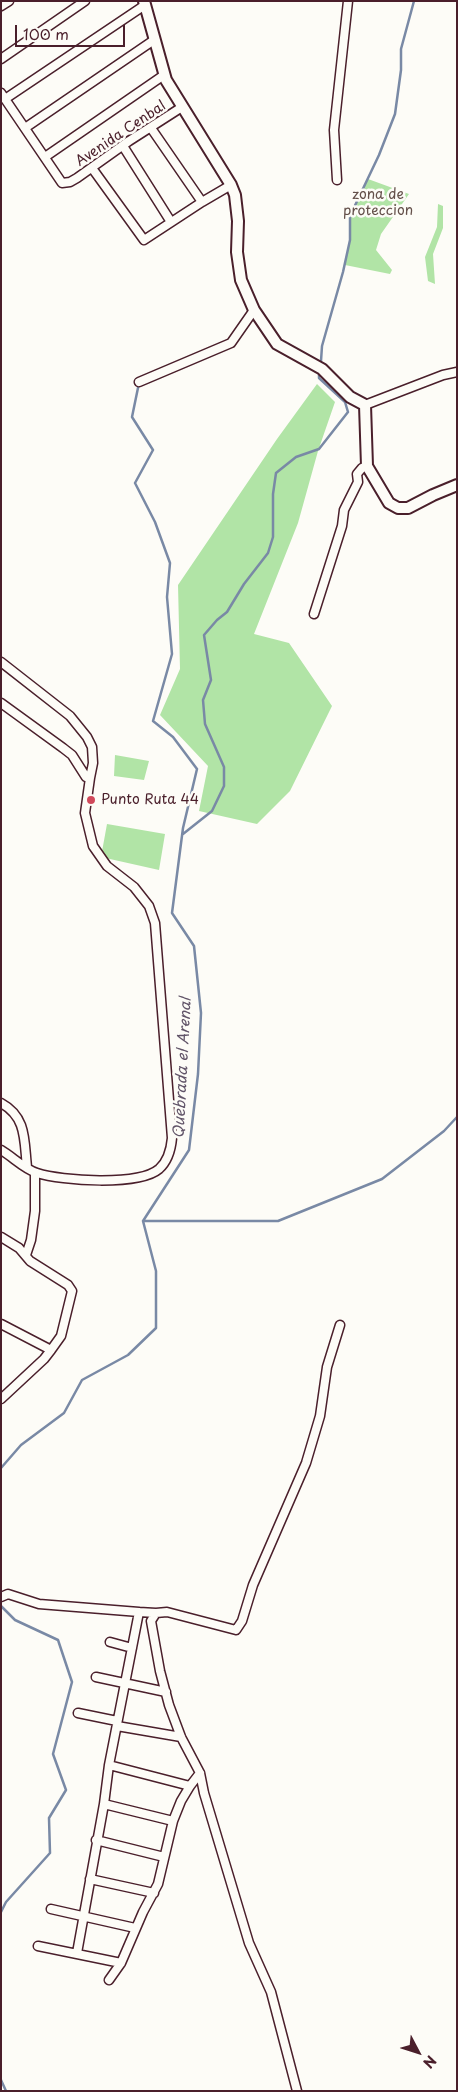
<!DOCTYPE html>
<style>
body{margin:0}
#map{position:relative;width:458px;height:2092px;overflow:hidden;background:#fdfcf7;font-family:"Playpen Sans",sans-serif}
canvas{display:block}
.frame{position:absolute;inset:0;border:2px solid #4a1f2b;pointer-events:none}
.north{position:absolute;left:393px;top:2027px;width:50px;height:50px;-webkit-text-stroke:4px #fdfcf7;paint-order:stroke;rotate:130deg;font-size:14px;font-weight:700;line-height:20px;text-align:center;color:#4a1f2b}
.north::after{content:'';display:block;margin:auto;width:18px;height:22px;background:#4a1f2b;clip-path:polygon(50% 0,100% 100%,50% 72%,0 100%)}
.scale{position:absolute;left:15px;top:25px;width:110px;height:22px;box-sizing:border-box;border:2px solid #4a1f2b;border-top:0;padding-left:6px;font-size:15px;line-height:18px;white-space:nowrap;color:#4a1f2b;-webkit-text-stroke:4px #fdfcf7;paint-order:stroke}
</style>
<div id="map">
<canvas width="458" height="2092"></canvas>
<div class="frame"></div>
<div class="north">N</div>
<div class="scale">100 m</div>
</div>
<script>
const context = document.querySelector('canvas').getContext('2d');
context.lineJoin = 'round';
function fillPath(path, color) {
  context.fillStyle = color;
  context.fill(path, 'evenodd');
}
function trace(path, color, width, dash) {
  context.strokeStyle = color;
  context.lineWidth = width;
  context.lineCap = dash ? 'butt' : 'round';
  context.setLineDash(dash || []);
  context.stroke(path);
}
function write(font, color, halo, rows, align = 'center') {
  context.font = font + ' "Playpen Sans",sans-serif';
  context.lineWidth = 5;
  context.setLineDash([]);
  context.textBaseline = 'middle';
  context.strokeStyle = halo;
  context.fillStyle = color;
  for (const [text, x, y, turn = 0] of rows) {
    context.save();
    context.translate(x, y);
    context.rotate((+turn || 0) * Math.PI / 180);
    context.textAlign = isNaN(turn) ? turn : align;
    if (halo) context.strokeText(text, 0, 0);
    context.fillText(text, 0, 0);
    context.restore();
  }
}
const green = new Path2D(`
 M368,179L409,194L381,234L376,250L392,270L390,274L345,265L350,240L351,214Z
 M438,204L443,206V228L433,254L435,284L428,281L425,257L437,227Z
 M317,384L335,402L318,451L298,523L254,634L289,643L332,706L290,791L257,824L199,811L208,766L160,715L180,669L178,585L277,439Z
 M115,755L149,761L144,780L114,776Z
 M107,824L165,834L159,870L101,857Z`);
const stream = new Path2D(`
 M321,361L322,346L343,272L350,240V216L379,155L395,114L401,70V49L414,1
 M139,383L132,417L153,450L135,483L155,522L170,563L167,597L172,654L153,721L173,737L197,769L183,828L172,913L194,946L201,1013L198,1074L189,1150L143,1221
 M183,834L212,811L224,786V767L205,724L203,700L211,680L204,635L217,620L227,612L244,584L268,553L273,537V494L276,473L296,457L319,449L348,412L345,402L319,378V375
 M143,1221H278L382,1179L444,1131L457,1117
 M1,1468L21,1445L64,1413L82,1380L128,1355L156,1328V1271L143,1221
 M1,1606L15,1620L58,1640L72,1682L53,1754L66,1790L49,1818L50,1853L6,1902L1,1912
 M1,2080L6,2091`);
const street = new Path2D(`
 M1,6L9,1
 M1,59L85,1
 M1,93L62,183L70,182L77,178L129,141L182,107
 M5,99L145,5
 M25,128L154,40
 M151,128L202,202
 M123,146L171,222
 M45,157L164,75
 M92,168L144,240L202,202L231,185
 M337,180L334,130L348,1
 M139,382L231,343L254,310
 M365,405L443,375L457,372
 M314,614L342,526L344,510L358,482L357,474L362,468L367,466
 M1,662L70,716L87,737L92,747L93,763L90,778L85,813L93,846L107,866L134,887L149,906L155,923L172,1138C171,1149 168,1161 159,1169C139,1186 62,1181 37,1173C24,1169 13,1157 1,1150
 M1,703L63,748L72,755L86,777L90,778
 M1,1103C27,1117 24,1141 27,1167
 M1,1237L19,1248L30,1261L68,1285L72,1291L61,1336L51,1350L44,1359L1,1399
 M26,1255L31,1240L35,1211V1173
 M1,1324L51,1350
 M1,1597L8,1594L39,1604L139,1612
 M110,1642L132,1648
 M96,1677L166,1692
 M78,1713L117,1721
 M117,1726L181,1737
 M109,1765L190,1786
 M104,1804L173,1821
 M96,1840L164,1857
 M90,1879L154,1893
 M51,1909L135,1928
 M38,1946L121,1963
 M77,1953L104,1804L109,1765L139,1612L156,1613
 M109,1980L121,1963L143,1912L158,1884L173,1821L181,1801L190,1786L200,1773
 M297,2091L271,1992L249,1943L204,1793L200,1773L181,1737L169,1705L160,1671L151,1621L156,1613L167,1612L236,1630L242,1621L253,1585L306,1463L320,1416L327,1367L340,1325`);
const secondary = new Path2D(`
 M144,1L166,80L231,185L235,195L238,221L237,252L241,280L254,310L277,344L322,369L350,397L365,405L367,466L389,503L398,508H408L433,495L457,485`);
const markers = [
 [91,800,5,"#d1495b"]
];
const streetNames = [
 ["Avenida Cenbal",121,134,-34]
];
const parkNames = [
 ["zona de",378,195],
 ["proteccion",378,211]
];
const poiNames = [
 ["Punto Ruta 44",101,800]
];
const waterNames = [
 ["Quebrada el Arenal",183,1068,-87]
];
fillPath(green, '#b1e4a6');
trace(stream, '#7989a5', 2.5);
trace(street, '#4a1f2b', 11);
trace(secondary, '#4a1f2b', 14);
trace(street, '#fdfcf7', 8);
trace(secondary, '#fdfcf7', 10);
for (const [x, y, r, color] of markers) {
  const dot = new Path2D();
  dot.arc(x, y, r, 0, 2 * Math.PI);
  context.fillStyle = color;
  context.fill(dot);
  trace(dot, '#fdfcf7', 2);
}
write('14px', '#4a1f2b', '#fdfcf7', streetNames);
write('14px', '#64504a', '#fdfcf7', parkNames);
write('14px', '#4a1f2b', '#fdfcf7', poiNames, 'left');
write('italic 15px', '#615468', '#fdfcf7', waterNames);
</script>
